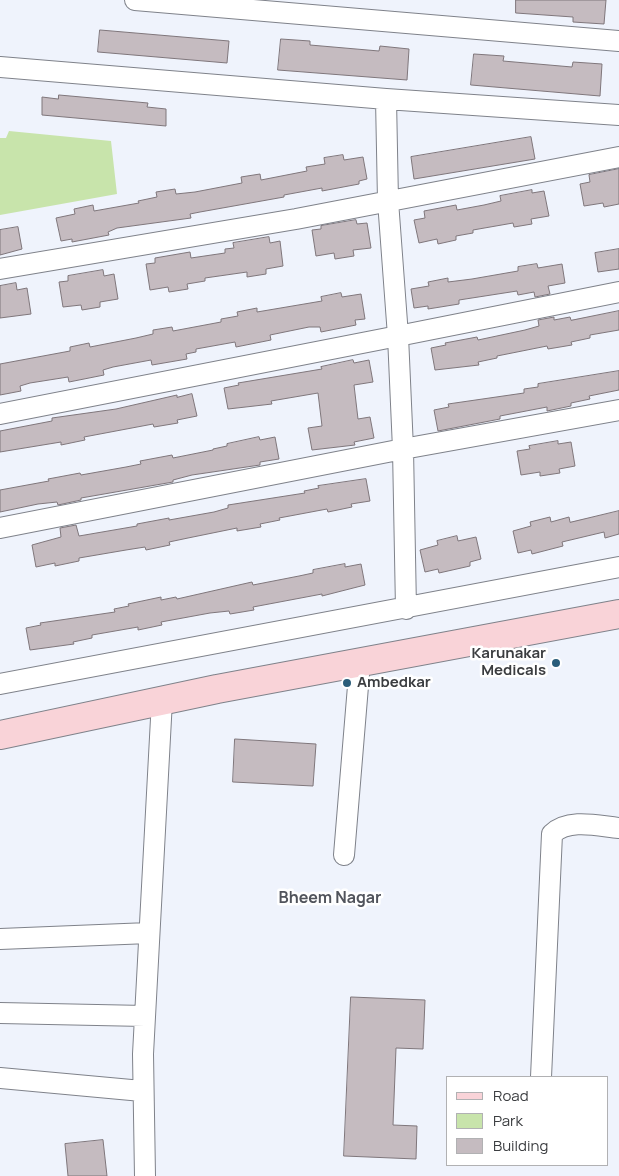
<!DOCTYPE html>
<style>
body{margin:0}
#map{position:relative;width:619px;height:1176px;overflow:hidden;background:#eff3fc;font-family:Manrope,sans-serif}
canvas{display:block}
.legend{position:absolute;left:446px;top:1076px;width:162px;height:90px;box-sizing:border-box;background:#fff;border:1px solid #b1b1b3;margin:0;padding:6px 9px;list-style:none;font-size:15px;color:#3b3d40}
.legend li{display:flex;align-items:center;gap:10px;height:25px}
.legend b{width:25px;border:1px solid #b1b1b3}
</style>
<div id="map">
<canvas width="619" height="1176"></canvas>
<ul class="legend">
<li><b style="height:6px;background:#f9d3d8"></b>Road</li>
<li><b style="height:14px;background:#c8e4ab"></b>Park</li>
<li><b style="height:14px;background:#c5bbc0"></b>Building</li>
</ul>
</div>
<script>
const context = document.querySelector('canvas').getContext('2d');
context.lineJoin = 'round';
function fillPath(path, color) {
  context.fillStyle = color;
  context.fill(path, 'evenodd');
}
function trace(path, color, width, dash) {
  context.strokeStyle = color;
  context.lineWidth = width;
  context.lineCap = dash ? 'butt' : 'round';
  context.setLineDash(dash || []);
  context.stroke(path);
}
function write(font, color, halo, rows, align = 'center') {
  context.font = font + ' Manrope,sans-serif';
  context.lineWidth = 5;
  context.setLineDash([]);
  context.textBaseline = 'middle';
  context.strokeStyle = halo;
  context.fillStyle = color;
  for (const [text, x, y, turn = 0] of rows) {
    context.save();
    context.translate(x, y);
    context.rotate((+turn || 0) * Math.PI / 180);
    context.textAlign = isNaN(turn) ? turn : align;
    if (halo) context.strokeText(text, 0, 0);
    context.fillText(text, 0, 0);
    context.restore();
  }
}
const green = new Path2D(`
 M9,131L111,141L117,194L0,215V138H6Z`);
const building = new Path2D(`
 M516,0H606L604,24L573,22V17L516,13Z
 M100,30L229,41L227,63L98,52Z
 M281,39L310,41V45L379,51L380,46L409,49L407,80L278,70Z
 M474,54L504,56L503,61L572,67L573,62L602,64L600,96L471,85Z
 M59,95L148,103L147,107L166,109V126L42,115V97L58,99Z
 M531,137L535,159L414,179L411,157Z
 M343,155L344,160L363,157L367,179L359,181V184L322,191V188L284,195V197L200,212L190,214L191,218L117,228L108,232L109,235L72,242V239L61,241L56,218L75,214L74,209L93,205L94,211L139,203L138,201L157,197L156,192L175,189L176,194L195,192L242,183L241,177L260,174L261,180L307,171L306,167L325,164L324,158Z
 M619,169V204L604,207L603,203L584,206L580,184L590,182L589,175Z
 M532,190V193L544,191L549,216L531,219L532,224L514,227L513,223L473,230V233L456,236V240L438,244L437,239L419,243L414,220L425,218L424,211L456,205L457,210L484,205L501,201L500,196Z
 M356,220L357,224L367,223L371,248L353,250L354,256L335,259L334,253L316,256L312,230L321,229V226Z
 M18,227L22,249L0,255V230Z
 M269,237L270,243L280,241L283,266L266,269V274L247,277V272L205,278V281L187,284L188,289L169,292L168,287L150,290L146,264L155,263V258L190,252L191,258L225,253V249L234,248L233,243Z
 M619,249V269L598,272L595,253Z
 M537,264L538,268L562,264L565,283L548,286L550,294L535,297L534,292L518,295L517,291L459,300V304L428,309V306L414,308L411,289L429,286L428,282L448,278V282L472,279L518,271V267Z
 M103,270L104,276L114,274L118,299L100,302V307L82,310L81,305L63,307L59,282L68,281V276Z
 M16,283L17,290L27,288L31,314L0,318V286Z
 M341,293L342,297L361,294L365,319L355,320L356,325L321,332L320,327H309L270,335L271,340L236,347L235,342L196,349V352L186,354L187,359L152,365L151,360L113,367L103,370L104,375L69,382L68,377L30,383L20,386L21,391L0,395V364L70,351V347L89,343L90,347L136,338L153,334V330L172,327L173,331L221,322V319L238,316L237,312L257,308V312L322,301L321,297Z
 M619,311V330L590,335V338L571,342L572,345L548,349L547,346L497,356V358L478,362L479,365L435,370L431,348L446,345L445,343L477,337L478,340L525,330L539,326L538,320L554,317V320L570,317L571,320Z
 M353,360L354,363L369,360L373,382L354,385L358,419L370,417L374,438L354,442L355,445L312,450L308,428L322,426L318,393L271,401L272,404L228,409L224,388L239,385L238,383L322,369L321,367Z
 M619,371V390L589,396L590,399L571,403V406L547,411V407L500,416V419L438,431L434,410L449,407L448,404L524,393V389L538,387V384Z
 M192,394L197,416L177,420L178,423L154,427L153,424L84,437L85,440L61,445V442L0,452V431L52,421V418L116,409L177,395V397Z
 M259,437L260,440L275,437L279,459L260,462V465L192,475L173,480V482L81,498V500L58,505L57,502L38,504L0,512V490L49,481L48,479L80,473L81,475L126,467L141,464L140,461L172,455L173,458L213,450V449L227,446V444Z
 M558,441V444L571,442L575,466L559,469L560,473L540,476V472L521,475L517,451L530,449L529,446Z
 M366,479L370,501L351,504L352,507L328,512L327,509L279,518L280,520L260,524L261,527L237,531V528L188,538L169,542L170,545L146,550L145,547L126,550L79,558V561L55,566V563L36,567L32,545L61,537L60,528L76,525L79,536L137,526V524L169,518V520L214,512L228,508V505L305,493L304,491L319,488L318,486Z
 M619,511V534L605,538L604,532L562,542L563,546L532,554L531,550L518,553L513,531L531,526L530,522L550,517L551,522L569,517L570,522Z
 M457,536L458,541L476,537L481,559L470,562V566L439,573L438,569L425,572L420,550L438,545L437,541Z
 M345,564V567L361,564L365,585L322,596V594L253,607L254,610L230,614L229,611L210,613L161,622L162,625L138,630V627L92,635V638L73,642L74,644L30,650L26,628L41,625L40,623L115,612L114,609L129,606L128,604L161,597V600L176,597L177,599L252,582L253,585L299,576L313,573V570Z
 M235,739L316,744L313,786L233,782Z
 M351,997L425,1000L423,1049L396,1048L393,1125L417,1126L416,1159L344,1156Z
 M103,1140L107,1176H68L65,1144Z`);
const street = new Path2D(`
 M135,0L619,41
 M0,67L386,99L619,115
 M386,99L388,201L398,336L619,292
 M0,269L296,219L619,157
 M0,414L398,336L403,449L406,609
 M0,528L403,449L619,410
 M0,684L619,567
 M344,855L360,662
 M0,939L149,933
 M0,1013L145,1016
 M541,1077L552,834C569,818 598,826 619,828
 M0,1078L142,1091
 M145,1176L143,1054L162,700`);
const secondary = new Path2D(`
 M0,735L217,689L619,614`);
const markers = [
 [556,663,5,"#2a5d7a"],
 [347,683,5,"#2a5d7a"]
];
const poiNames = [
 ["Karunakar",546,654],
 ["Medicals",546,671],
 ["Ambedkar",357,683,"left"]
];
const neighbourhoodNames = [
 ["Bheem Nagar",330,899]
];
fillPath(green, '#c8e4ab');
fillPath(building, '#c5bbc0');
trace(building, '#7f767b', 1);
trace(street, '#7f828a', 22);
trace(secondary, '#7f828a', 30);
trace(street, '#fff', 20);
trace(secondary, '#f9d3d8', 28);
for (const [x, y, r, color] of markers) {
  const dot = new Path2D();
  dot.arc(x, y, r, 0, 2 * Math.PI);
  context.fillStyle = color;
  context.fill(dot);
  trace(dot, '#fff', 2);
}
write('bold 15px', '#3b3d40', '#fff', poiNames, 'right');
write('bold 16px', '#51545c', '#fff', neighbourhoodNames);
</script>
